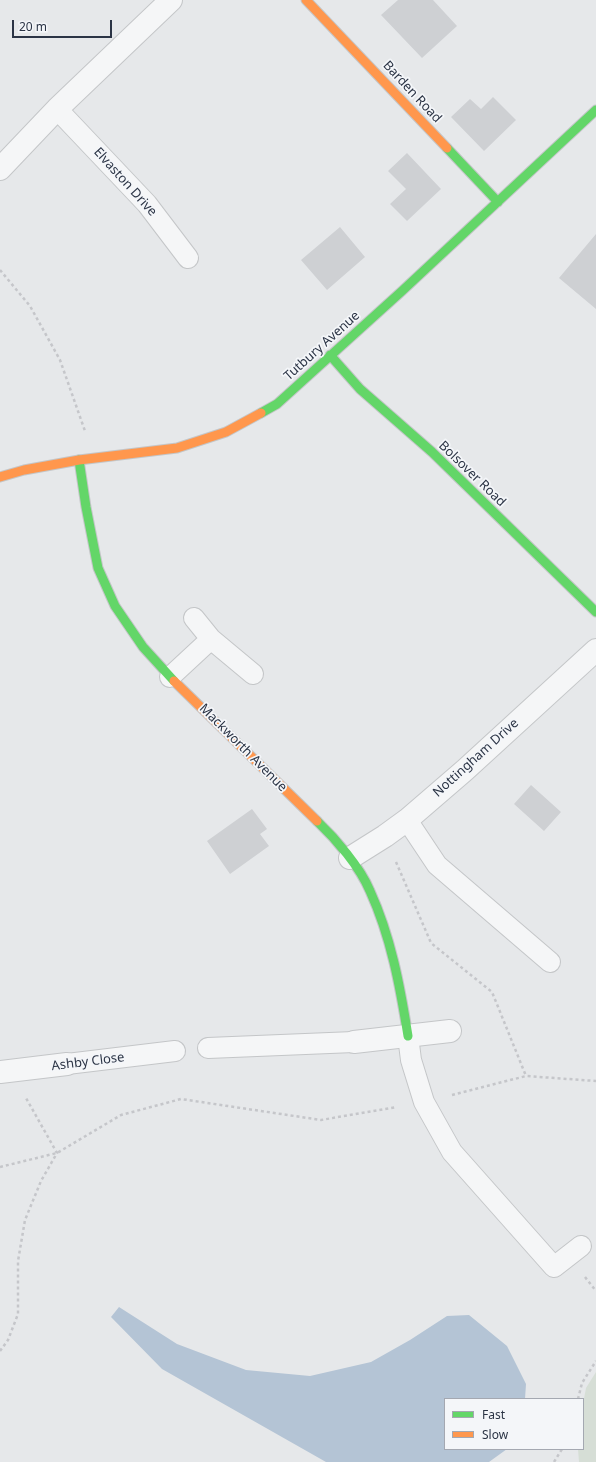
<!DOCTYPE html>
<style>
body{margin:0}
#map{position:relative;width:596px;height:1462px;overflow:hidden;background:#e6e8ea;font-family:"Noto Sans",sans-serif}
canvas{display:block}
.legend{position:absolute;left:444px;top:1398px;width:140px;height:52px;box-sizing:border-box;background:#f4f6f9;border:1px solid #a4a8b1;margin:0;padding:5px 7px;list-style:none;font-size:12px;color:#2b3445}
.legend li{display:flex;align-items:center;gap:8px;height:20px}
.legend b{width:20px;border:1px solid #a4a8b1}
.scale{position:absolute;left:12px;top:20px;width:100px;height:18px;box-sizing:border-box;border:2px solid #2b3445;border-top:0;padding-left:5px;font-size:12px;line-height:14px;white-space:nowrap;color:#2b3445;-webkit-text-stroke:3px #f4f6f9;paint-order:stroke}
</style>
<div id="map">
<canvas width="596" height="1462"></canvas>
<ul class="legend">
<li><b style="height:5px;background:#63d668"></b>Fast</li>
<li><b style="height:5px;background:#ff974d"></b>Slow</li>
</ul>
<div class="scale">20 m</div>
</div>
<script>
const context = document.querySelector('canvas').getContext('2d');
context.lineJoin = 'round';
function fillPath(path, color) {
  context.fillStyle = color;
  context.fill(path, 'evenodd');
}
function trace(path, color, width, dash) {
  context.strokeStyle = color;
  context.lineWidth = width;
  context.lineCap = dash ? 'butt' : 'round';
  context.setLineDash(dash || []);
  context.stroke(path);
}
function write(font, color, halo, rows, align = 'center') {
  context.font = font + ' "Noto Sans",sans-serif';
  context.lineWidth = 3.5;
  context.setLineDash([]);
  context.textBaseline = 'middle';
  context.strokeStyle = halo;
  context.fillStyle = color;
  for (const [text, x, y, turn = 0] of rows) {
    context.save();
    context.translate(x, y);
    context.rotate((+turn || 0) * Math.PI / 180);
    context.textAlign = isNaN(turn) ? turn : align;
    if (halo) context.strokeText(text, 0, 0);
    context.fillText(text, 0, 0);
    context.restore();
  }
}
const green = new Path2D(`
 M596,1372V1462H579L578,1449H583V1404L586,1388Z`);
const water = new Path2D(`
 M119,1307L177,1344L246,1370L310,1376L371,1362L410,1340L447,1316L469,1315L507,1346L526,1384L525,1399H445V1449H507L489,1462H326L162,1369L111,1317Z`);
const building = new Path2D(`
 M398,0H433L457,26L422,58L381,15Z
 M493,97L516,120L484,151L451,117L470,99L481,109Z
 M407,153L441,189L407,221L390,204L406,189L388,171Z
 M340,227L365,257L327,290L301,260Z
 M596,234V309L559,278Z
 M531,785L561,812L544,831L514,804Z
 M252,809L267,829L260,834L269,846L230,874L207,841Z`);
const path = new Path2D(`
 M0,270L30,306L60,360L85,431
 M396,862L431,943L492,992L526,1076
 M452,1095L526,1076L596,1081
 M0,1167L57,1153L121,1115L181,1099L321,1120L397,1107
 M585,1277L596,1291
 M0,1351L8,1340L18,1314V1261L25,1220L41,1181L57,1153L26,1098
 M578,1399L582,1383L596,1361
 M554,1462L562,1449`);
const lane = new Path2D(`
 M57,109L147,204L188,258
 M194,618L211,639L253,674
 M170,677L211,639
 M407,820L437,865L550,962
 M408,1036L411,1060L424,1102L452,1152L554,1267L581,1246
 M208,1048L354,1042
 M67,1064L175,1051`);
const street = new Path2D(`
 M0,169L57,109L171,0
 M350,858L385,836L407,820L465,770L596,650
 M354,1042L450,1031
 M0,1072L67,1064`);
const fast = new Path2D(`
 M447,148L498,202
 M330,355L360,389L432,452L596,612
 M261,413L277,404L402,291L596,110
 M79,460L86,507L98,568L115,606L143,647L174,681
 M317,821C336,839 360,867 370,891C391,937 400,986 408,1036`);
const slow = new Path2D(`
 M306,0L447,148
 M0,477L24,470L79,460L177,448L226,432L261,413
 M174,681L317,821`);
const streetNames = [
 ["Barden Road",412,92,47],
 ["Elvaston Drive",125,182,48],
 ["Tutbury Avenue",322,346,-42],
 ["Bolsover Road",472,474,44],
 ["Mackworth Avenue",243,748,45],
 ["Nottingham Drive",476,758,-42],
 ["Ashby Close",88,1062,-7]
];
fillPath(green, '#d6ded6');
fillPath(water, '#b4c4d5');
fillPath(building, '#ced0d3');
trace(lane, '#c4c6c8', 22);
trace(street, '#c4c6c8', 24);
trace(fast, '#c4c6c8', 11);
trace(slow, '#c4c6c8', 11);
trace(path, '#c5c6ca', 2.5, [3, 3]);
trace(lane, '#f5f6f7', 20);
trace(street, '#f5f6f7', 22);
trace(fast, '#63d668', 9);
trace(slow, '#ff974d', 9);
write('13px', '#2b3445', '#f4f6f9', streetNames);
</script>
